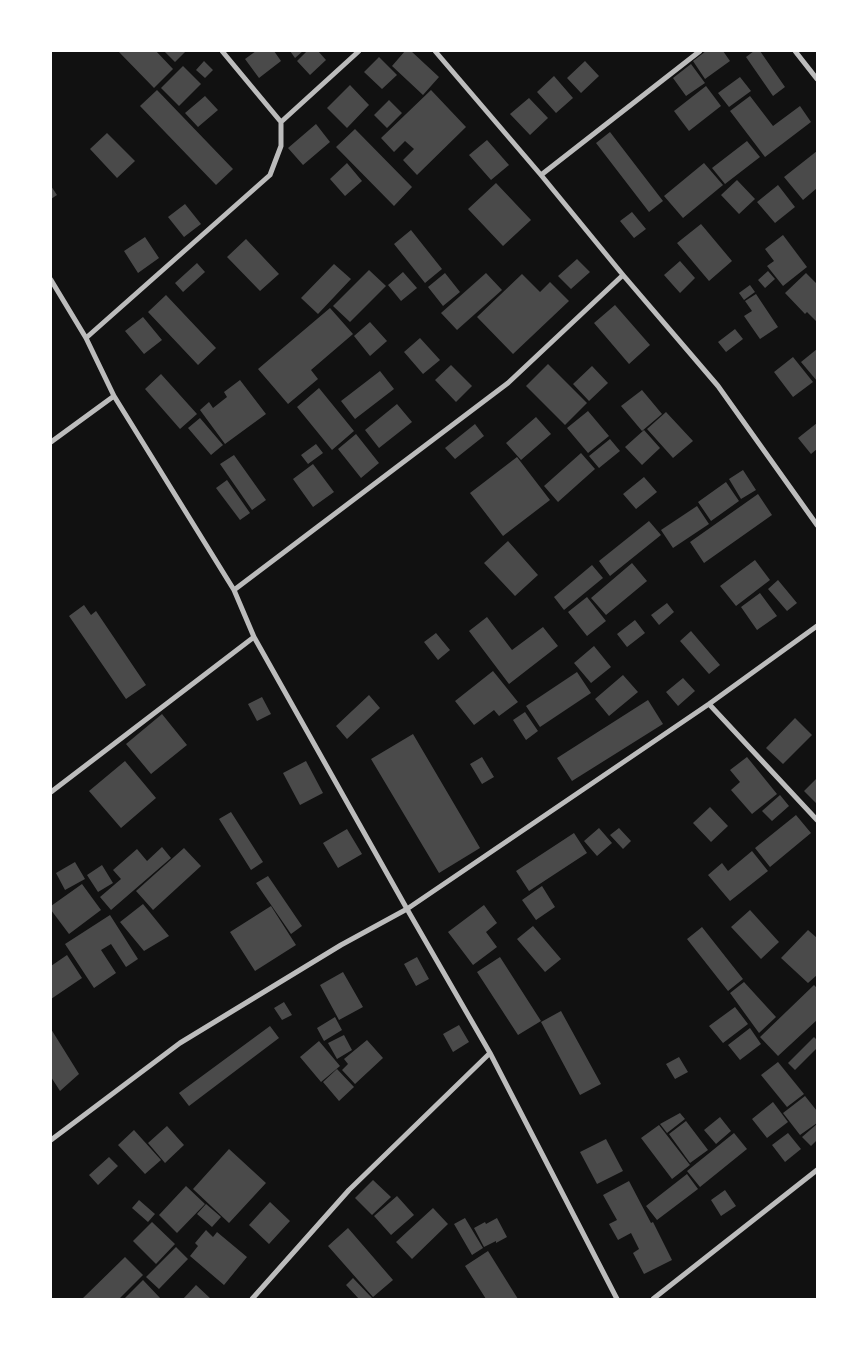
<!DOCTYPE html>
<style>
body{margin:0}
#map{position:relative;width:868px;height:1350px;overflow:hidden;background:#111;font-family:Lora,serif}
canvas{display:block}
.frame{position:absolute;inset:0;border:52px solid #fff;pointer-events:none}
</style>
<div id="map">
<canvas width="868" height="1350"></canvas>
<div class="frame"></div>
</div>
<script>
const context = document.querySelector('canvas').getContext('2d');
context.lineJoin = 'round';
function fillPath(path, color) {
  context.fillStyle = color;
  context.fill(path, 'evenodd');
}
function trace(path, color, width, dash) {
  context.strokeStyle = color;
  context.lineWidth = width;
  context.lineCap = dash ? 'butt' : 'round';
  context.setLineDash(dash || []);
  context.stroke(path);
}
const building = new Path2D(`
 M118,51H156L173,69L154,88Z
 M164,51H186L175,62Z
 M256,51H274L281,61L259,78L245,59Z
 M290,51H303L295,58Z
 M307,51H318L326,60L310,75L297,61Z
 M405,51H411L439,77L423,95L392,66Z
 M706,51H723L730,61L705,79L693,61Z
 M754,51H760L785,87L773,96L746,57Z
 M379,57L397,75L382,89L364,72Z
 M204,61L213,70L205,78L196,70Z
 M585,61L599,76L581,93L567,78Z
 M691,64L705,83L686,96L673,78Z
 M183,66L201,84L179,106L161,88Z
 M554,76L573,98L556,113L537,92Z
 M740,77L751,91L729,107L718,93Z
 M350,85L369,105L347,128L327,108Z
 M706,86L721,106L689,131L674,111Z
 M157,90L233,169L216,185L140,106Z
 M431,90L466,127L417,175L403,160L414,149L405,141L394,152L381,138Z
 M205,96L218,110L198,127L185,113Z
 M750,96L773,126L800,106L811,122L765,157L730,111Z
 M529,98L548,118L530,135L510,114Z
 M389,100L402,113L387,128L374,115Z
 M316,124L330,142L303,165L288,148Z
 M355,129L412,187L394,206L336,147Z
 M610,132L663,201L649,212L596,143Z
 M107,133L135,161L117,178L90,149Z
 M487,140L509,165L491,180L469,155Z
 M747,141L760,157L725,184L712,168Z
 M817,151V188L803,200L784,177Z
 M347,163L362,181L345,196L330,179Z
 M704,163L723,185L683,218L664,196Z
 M737,180L755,199L739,214L721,195Z
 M496,183L531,220L503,246L468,209Z
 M778,185L795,207L775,223L757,202Z
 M51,186L57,195L51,199Z
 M185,204L201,224L184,237L168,217Z
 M632,212L646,229L634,238L620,221Z
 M701,224L732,261L709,281L677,243Z
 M411,230L442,269L425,283L394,244Z
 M783,235L807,267L783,286L767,266L774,261L765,249Z
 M145,237L159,258L138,273L124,251Z
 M246,239L279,274L260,291L227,257Z
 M577,259L590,272L571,289L558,276Z
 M680,261L695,278L680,293L664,275Z
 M197,263L205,272L183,292L175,283Z
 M334,264L351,279L318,314L301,298Z
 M369,270L386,286L350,322L333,306Z
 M768,271L775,279L765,288L758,280Z
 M403,272L417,288L401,301L388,285Z
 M445,273L460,292L443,306L428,287Z
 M486,273L502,290L457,330L441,313Z
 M806,273L817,284V322L807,312L805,314L785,293Z
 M522,274L540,292L550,282L569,301L513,354L477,317Z
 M750,285L755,292L744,300L739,293Z
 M756,294L778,327L760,339L744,316L752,311L745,301Z
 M166,295L216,348L198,365L148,312Z
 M615,305L650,345L629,364L594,323Z
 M330,308L353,334L311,370L318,379L288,404L258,369Z
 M143,317L162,340L144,354L125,331Z
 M370,322L387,341L370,356L354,336Z
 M735,329L743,339L726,352L718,342Z
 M420,338L440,360L423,374L404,352Z
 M817,349V381L801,362Z
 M793,357L813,382L793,397L774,372Z
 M548,364L587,403L565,425L526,386Z
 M451,365L472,386L456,402L435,380Z
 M592,366L608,383L589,401L573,384Z
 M380,371L394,389L355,419L341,401Z
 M161,374L197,414L180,429L145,389Z
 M240,380L266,414L225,444L200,410L209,402L213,408L227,397L224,392Z
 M319,388L354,431L332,450L297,407Z
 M642,390L662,414L642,431L621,406Z
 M397,404L412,422L379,448L365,430Z
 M588,411L609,436L588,453L567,428Z
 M666,412L693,441L673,458L647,429Z
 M536,417L551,434L521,460L506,443Z
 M200,418L223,445L211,455L188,428Z
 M817,423V449L811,454L798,438Z
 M475,424L484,436L455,459L445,448Z
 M644,430L660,448L642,465L625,447Z
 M356,434L379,463L361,478L338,449Z
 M610,439L620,451L599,468L589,456Z
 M316,444L323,453L308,464L301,455Z
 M581,453L595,469L558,502L544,486Z
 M234,455L266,500L252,510L220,464Z
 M517,457L550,500L503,536L470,493Z
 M313,464L334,492L313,507L293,479Z
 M743,470L756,490L741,499L729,479Z
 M644,477L657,492L636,509L623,494Z
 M227,480L250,513L240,520L216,488Z
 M726,482L739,501L711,521L698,502Z
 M758,494L772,515L704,563L690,542Z
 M697,506L709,524L673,548L661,530Z
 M649,521L661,535L610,576L599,561Z
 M508,541L538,575L515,596L484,563Z
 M755,560L770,580L736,606L720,586Z
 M632,563L647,581L606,615L591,598Z
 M592,565L603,578L564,610L554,597Z
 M778,580L797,603L787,611L768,589Z
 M760,593L777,616L757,630L741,607Z
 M587,597L606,621L587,636L568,612Z
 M667,603L674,612L659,625L651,615Z
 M84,605L91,615L96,611L146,685L126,699L69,616Z
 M487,617L512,650L543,627L558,646L509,684L469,631Z
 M635,620L645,633L627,647L617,634Z
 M691,631L720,665L709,674L680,641Z
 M436,633L450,650L438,660L424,642Z
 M594,646L611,667L591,683L574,663Z
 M493,671L518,702L499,716L494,710L474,725L455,701Z
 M577,672L591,693L540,727L526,706Z
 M623,675L638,692L609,716L595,699Z
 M683,678L695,691L678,706L666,692Z
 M369,695L380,708L347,739L336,726Z
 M262,697L271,714L257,721L248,704Z
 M648,700L663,724L572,781L557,758Z
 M525,712L538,731L526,740L513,720Z
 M162,714L187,745L151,774L126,744Z
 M795,718L812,735L783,764L766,748Z
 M413,734L480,848L439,873L371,759Z
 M482,757L494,777L482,784L470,764Z
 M747,757L777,794L752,814L731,790L740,782L730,770Z
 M125,761L156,798L121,828L89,791Z
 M306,761L323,793L300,805L283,773Z
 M817,778V804L804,791Z
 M780,795L789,806L772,821L762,811Z
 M710,807L728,826L711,842L693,823Z
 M231,812L263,862L251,870L219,819Z
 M796,815L811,833L770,867L755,848Z
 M599,828L612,843L597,856L584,841Z
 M619,828L631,841L623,849L610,835Z
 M347,829L362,854L338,868L323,843Z
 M574,833L587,853L529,891L516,871Z
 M162,847L171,858L111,910L100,897L121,879L113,870L137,849L147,861Z
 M184,848L201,866L153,910L136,891Z
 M752,851L768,871L730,901L708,875L722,863L728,871Z
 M75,862L85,879L65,890L56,873Z
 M102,865L113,883L98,892L87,875Z
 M268,876L302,926L291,934L256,883Z
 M82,884L101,910L69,934L51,910V906Z
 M542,886L555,907L536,920L522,900Z
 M143,904L169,936L144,951L120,922Z
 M484,905L497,923L486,932L497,947L473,965L448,932Z
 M271,906L296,945L255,971L230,932Z
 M750,910L779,942L761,959L731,927Z
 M110,915L138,959L126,967L111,944L101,950L116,973L94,988L65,944Z
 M533,926L561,959L545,972L517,939Z
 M702,927L743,979L728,991L687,939Z
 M808,930L817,938V975L808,983L781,958Z
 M67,955L82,978L51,999V966Z
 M417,957L429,979L416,986L404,964Z
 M500,957L541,1021L518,1035L477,972Z
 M343,972L363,1007L339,1020L320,985Z
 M744,982L776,1017L759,1033L730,993Z
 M814,985L817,988V1020L778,1056L760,1037Z
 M284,1002L292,1015L282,1020L274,1008Z
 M735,1007L748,1024L723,1043L709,1026Z
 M561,1011L601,1084L580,1095L541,1022Z
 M335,1017L342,1030L324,1041L317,1028Z
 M459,1025L469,1042L453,1052L443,1034Z
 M270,1026L279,1038L189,1106L179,1093Z
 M750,1028L761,1044L740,1060L728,1045Z
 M51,1029L79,1074L60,1091L51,1077Z
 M344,1035L352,1050L337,1059L328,1043Z
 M814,1037L817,1040V1048L795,1070L788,1063Z
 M367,1040L383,1058L355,1084L342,1070L348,1064L344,1059Z
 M319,1041L340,1066L321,1082L300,1057Z
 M679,1057L688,1072L675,1079L666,1064Z
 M778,1062L804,1094L787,1107L761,1075Z
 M337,1069L354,1087L339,1101L323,1082Z
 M805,1096L817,1111V1123L800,1135L783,1113Z
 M773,1102L788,1122L767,1138L752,1119Z
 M680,1113L685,1119L667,1133L660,1124Z
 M720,1117L731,1131L716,1144L704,1130Z
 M686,1121L708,1150L690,1163L669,1134Z
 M817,1124V1140L811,1146L802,1137Z
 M659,1125L690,1165L672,1179L641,1138Z
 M167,1126L184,1145L165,1163L148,1143Z
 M134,1130L161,1160L145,1174L118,1145Z
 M734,1133L747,1149L700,1187L687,1171Z
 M788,1133L801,1149L785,1162L772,1145Z
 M606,1139L623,1171L597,1184L580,1152Z
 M229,1149L266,1183L229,1223L193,1189Z
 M109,1157L118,1166L98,1185L89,1175Z
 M687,1174L698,1189L657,1220L646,1206Z
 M373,1180L391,1197L372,1215L355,1198Z
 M629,1181L651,1223L653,1222L672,1260L644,1274L633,1253L639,1249L631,1233L618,1240L609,1224L617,1220L603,1195Z
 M186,1186L205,1204L177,1233L159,1215Z
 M725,1190L736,1206L721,1216L711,1200Z
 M397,1196L414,1215L391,1235L374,1216Z
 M139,1200L155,1214L148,1222L132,1208Z
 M270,1202L290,1221L269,1244L249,1225Z
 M206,1204L221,1217L212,1227L197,1214Z
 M433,1208L448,1224L412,1259L396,1242Z
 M465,1218L483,1248L472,1255L454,1224Z
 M497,1218L507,1237L496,1243V1241L484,1247L474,1228L485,1222L486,1224Z
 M152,1222L175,1244L156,1264L133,1241Z
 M348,1228L393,1280L373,1297L328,1246Z
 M206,1230L213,1237L217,1232L247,1257L224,1285L190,1256L198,1246L195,1243Z
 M176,1247L188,1259L159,1289L146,1277Z
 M488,1251L518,1299H486L465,1266Z
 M125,1257L143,1275L119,1299H82Z
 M353,1278L373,1299H359L346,1285Z
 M143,1280L161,1299H124Z
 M196,1285L211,1299H183Z`);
const minor = new Path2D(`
 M222,51L281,122
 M435,51L541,175L623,275L718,386L817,525
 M795,51L817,79
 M541,175L700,51
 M51,280L86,338L114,396L234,590L254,637L407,909L490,1053L617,1299
 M86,338L270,175L281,146V122L359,51
 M51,442L114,396
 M234,590L508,383L623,275
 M709,704L817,820
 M51,792L254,637
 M51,1140L180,1043L341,945L407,909L709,704L817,626
 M252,1299L349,1190L490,1053
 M653,1299L817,1170`);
fillPath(building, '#4a4a4a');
trace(minor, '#bcbcbc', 5);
</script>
